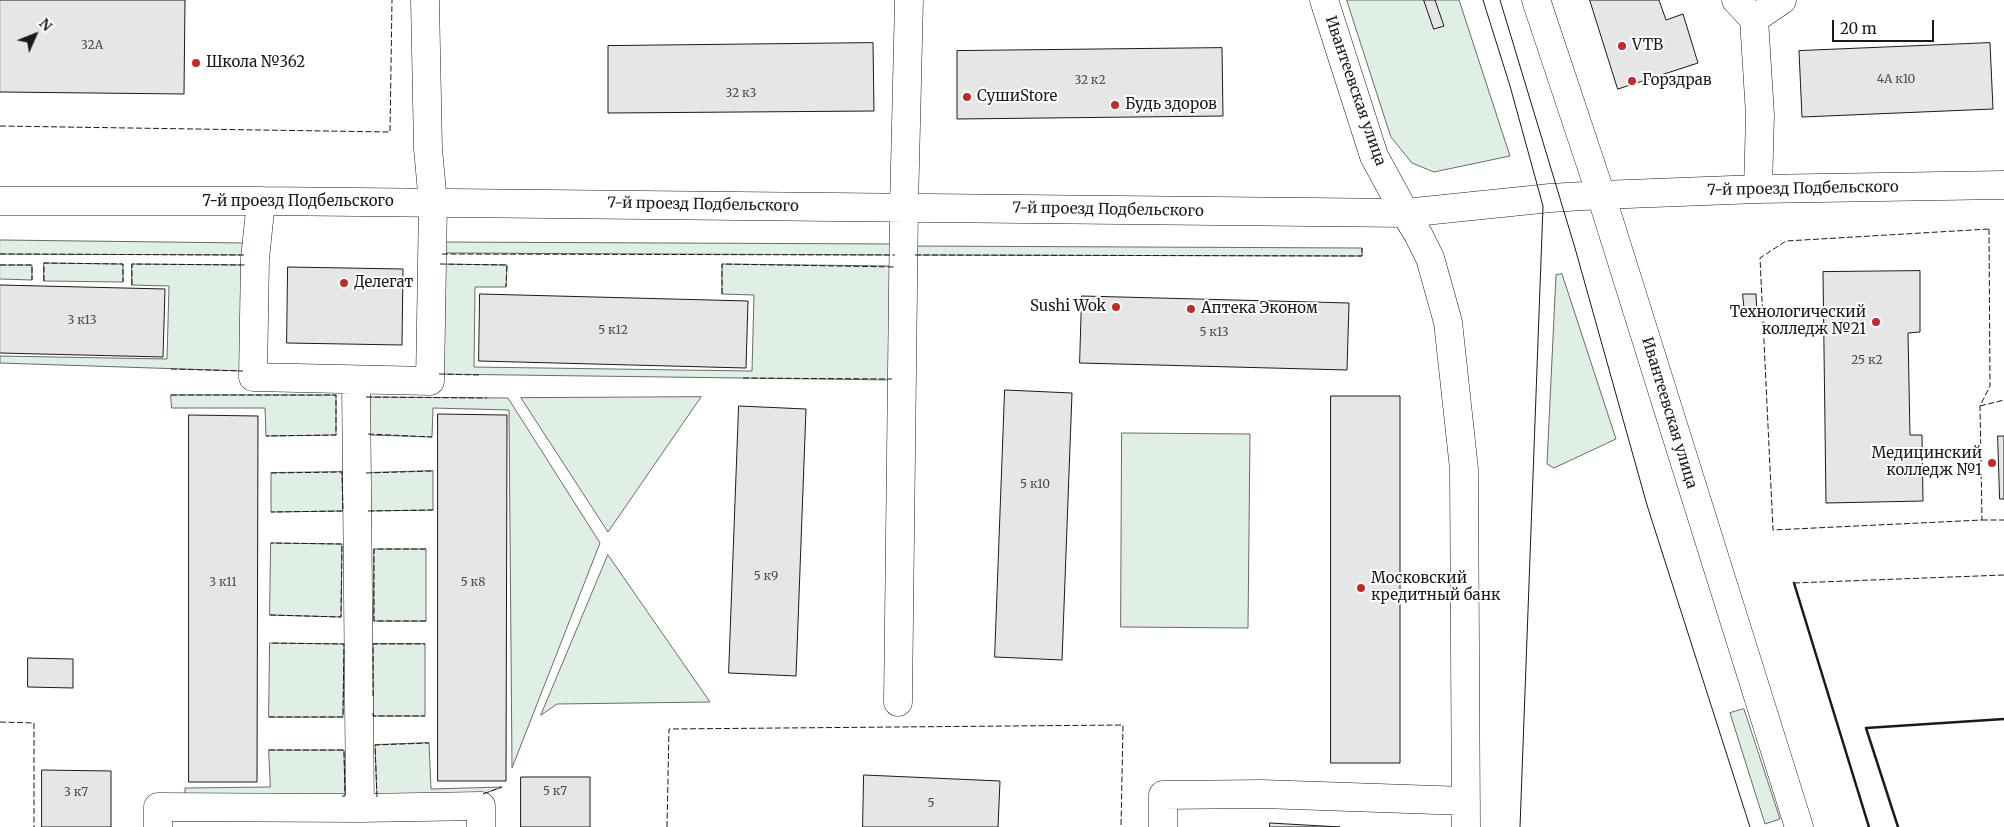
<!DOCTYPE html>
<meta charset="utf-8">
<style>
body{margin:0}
#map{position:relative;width:2004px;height:827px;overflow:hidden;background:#fff;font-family:Merriweather,serif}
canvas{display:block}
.north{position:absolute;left:10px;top:10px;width:50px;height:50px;-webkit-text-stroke:4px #fff;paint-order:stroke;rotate:46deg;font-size:14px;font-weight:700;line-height:20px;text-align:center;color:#1a1a1a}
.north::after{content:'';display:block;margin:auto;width:18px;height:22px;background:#1a1a1a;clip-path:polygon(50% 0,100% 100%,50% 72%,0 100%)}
.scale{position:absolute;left:1832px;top:20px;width:102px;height:22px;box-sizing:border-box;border:2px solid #1a1a1a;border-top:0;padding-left:6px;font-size:15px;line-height:18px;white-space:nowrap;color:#1a1a1a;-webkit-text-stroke:4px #fff;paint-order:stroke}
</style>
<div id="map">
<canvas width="2004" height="827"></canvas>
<div class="north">N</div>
<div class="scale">20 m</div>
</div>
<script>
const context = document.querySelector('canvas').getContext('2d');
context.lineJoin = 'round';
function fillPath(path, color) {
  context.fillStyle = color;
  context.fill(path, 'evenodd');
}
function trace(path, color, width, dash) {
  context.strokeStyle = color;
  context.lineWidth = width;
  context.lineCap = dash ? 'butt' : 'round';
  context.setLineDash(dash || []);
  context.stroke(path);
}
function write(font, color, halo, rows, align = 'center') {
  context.font = font + ' Merriweather,serif';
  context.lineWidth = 4;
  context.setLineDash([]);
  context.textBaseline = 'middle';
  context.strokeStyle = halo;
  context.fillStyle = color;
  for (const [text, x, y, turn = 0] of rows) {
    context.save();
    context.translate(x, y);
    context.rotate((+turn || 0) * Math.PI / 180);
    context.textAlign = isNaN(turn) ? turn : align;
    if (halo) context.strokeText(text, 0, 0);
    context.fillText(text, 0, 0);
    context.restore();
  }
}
const green = new Path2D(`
 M1347,0H1459L1510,156L1434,172L1412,163L1391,137Z
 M0,240L247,243L246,255L0,254Z
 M436,242L898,244V255L436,253Z
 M912,246L1362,248V256L912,255Z
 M44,263L123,264V282L44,281Z
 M132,264L247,265L244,371L0,363V356L167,359L169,286L132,285Z
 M438,264L507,265L506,287H475L474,367L752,371L754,295L722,294V264L894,266L892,380L437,374Z
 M0,265H32V280L0,279Z
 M1562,274L1616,439L1554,468L1547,464L1556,275Z
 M171,395H336V435L266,436L265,408H172Z
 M366,397L508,398L600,543L512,768L509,410L433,408L432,437L368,435Z
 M701,397L608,532L521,398Z
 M1122,433L1250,434L1248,628L1121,627Z
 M433,471V510L367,511L366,473Z
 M342,472L343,511L271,512V473Z
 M271,543L342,544L341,617L270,615Z
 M374,549H426V621H374Z
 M608,555L710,702L557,704L541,715Z
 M270,643L344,644L343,717H269Z
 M425,644V716H373V644Z
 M1744,709L1780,819L1765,824L1730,713Z
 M429,743L431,789L502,787L478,796L377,798L375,745Z
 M269,750H344L345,796L185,799V788L270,787Z`);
const building = new Path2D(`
 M0,0H185L184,94L0,92Z
 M1424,0H1435L1444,26L1434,29Z
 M1590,0H1659L1666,20L1683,14L1698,63L1618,89Z
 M873,43L874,111L608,113V46Z
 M1990,43L1993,109L1802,117L1799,51Z
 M1222,48L1223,116L957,119V51Z
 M288,267L403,269L402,345L287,343Z
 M1920,271V332L1908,333L1910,435H1922L1923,501L1826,503L1823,272Z
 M0,285L165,289L163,357L0,353Z
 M480,294L748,301L746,368L479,361Z
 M1743,294H1756L1757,314L1745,315Z
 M1082,296L1349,303L1347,370L1080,363Z
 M1005,390L1072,393L1062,660L995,657Z
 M1331,396H1400V763H1331Z
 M739,406L806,409L796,676L729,673Z
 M438,414L507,415L506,781H438Z
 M189,415L258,416L257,782H189Z
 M1998,436H2004V499H2000Z
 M28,658L73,659V688L28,687Z
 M42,770L111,771V827H42Z
 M864,775L1000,781L998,827H863Z
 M521,777H590V827H521Z
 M1270,823L1340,827H1270Z`);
const minor = new Path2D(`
 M1324,0L1374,156L1405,213L1418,234L1430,258L1448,322L1464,469L1466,827
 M1536,0L1601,195L1799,827
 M1736,0L1754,19
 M1758,189L1760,115L1754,19L1782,0
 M0,201H261L1405,213L1550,198L1601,195L1758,189L2004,185
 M261,201L255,259L253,377L430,381L433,203L428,149L425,0
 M356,381L360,808
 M898,702L904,207L909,0
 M158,827V807L360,808L481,806V827
 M1163,827V795L1262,794L1466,801`);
const tram = new Path2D(`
 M1483,0L1510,86L1543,206L1520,827
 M1500,0L1575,248L1647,505L1750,827`);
const fence = new Path2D(`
 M0,126L390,132L392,0
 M1989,229L1990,386L1980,406L1982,520L1773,530L1760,258L1786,241Z
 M0,254L245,255
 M442,254L895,255
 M915,255L1362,256V248
 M440,264L507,265L506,287
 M0,265H32V280
 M44,281V263L123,264V282
 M132,285V264L246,265
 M722,294V264L894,267
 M171,369L243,371
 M439,374L479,375
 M743,378L892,379
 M171,395H336V435L266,436
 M366,397L487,398
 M1980,406L2004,400
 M368,434L432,437
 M271,473L342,472L343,511L271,512
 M366,473L433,471
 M368,511L433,510
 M1982,520H2004
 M426,549H374V621H426
 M1794,583L2004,575
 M270,615L341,617L342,544L271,543
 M373,696V644H425
 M373,713V716H425
 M269,717H343L344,644L270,643
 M0,722L34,723V827
 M269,750H344L345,796H342
 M483,794L502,787
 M377,797L375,745L429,743
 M667,827L669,729L1123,725L1121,827`);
const wall = new Path2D(`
 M1794,583L1869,827
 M1898,827L1866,728L2004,719`);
const markers = [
 [1622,46,5,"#c62828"],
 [196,63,5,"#c62828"],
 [1632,81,5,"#c62828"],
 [967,97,5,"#c62828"],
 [1115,105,5,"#c62828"],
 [344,283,5,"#c62828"],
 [1116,307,5,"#c62828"],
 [1191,309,5,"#c62828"],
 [1876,322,5,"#c62828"],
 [1992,463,5,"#c62828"],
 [1361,588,5,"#c62828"]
];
const numberNames = [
 ["32А",92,46],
 ["4А к10",1896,80],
 ["32 к2",1090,81],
 ["32 к3",741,94],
 ["3 к13",82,321],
 ["5 к12",613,331],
 ["5 к13",1214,333],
 ["25 к2",1867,361],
 ["5 к10",1035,485],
 ["5 к9",766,577],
 ["3 к11",223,583],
 ["5 к8",473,583],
 ["5 к7",555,792],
 ["3 к7",76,793],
 ["5",931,804]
];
const poiNames = [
 ["VTB",1632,46],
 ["Школа №362",206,63],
 ["Горздрав",1642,81],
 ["СушиStore",977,97],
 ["Будь здоров",1125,105],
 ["Делегат",354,283],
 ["Sushi Wok",1106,307,"right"],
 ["Аптека Эконом",1201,309],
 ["Технологический",1866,313,"right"],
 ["колледж №21",1866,330,"right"],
 ["Медицинский",1982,454,"right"],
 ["колледж №1",1982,471,"right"],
 ["Московский",1371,579],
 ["кредитный банк",1371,596]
];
const streetNames = [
 ["Ивантеевская улица",1355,91,71],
 ["7-й проезд Подбельского",1803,189,-1],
 ["7-й проезд Подбельского",298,202],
 ["7-й проезд Подбельского",703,205,1],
 ["7-й проезд Подбельского",1108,210,1],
 ["Ивантеевская улица",1669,413,73]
];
fillPath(green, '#e0efe3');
trace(green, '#6a6a6a', 1);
fillPath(building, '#e6e6e6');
trace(building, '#1a1a1a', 1);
trace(minor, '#1a1a1a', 29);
trace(minor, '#fff', 28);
trace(tram, '#1a1a1a', 1);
trace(fence, '#1a1a1a', 1, [6, 2.5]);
trace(wall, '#1a1a1a', 2.5);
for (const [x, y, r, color] of markers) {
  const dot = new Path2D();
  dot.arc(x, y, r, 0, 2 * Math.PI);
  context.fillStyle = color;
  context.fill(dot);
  trace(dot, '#fff', 2);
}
write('12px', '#4d4d4d', null, numberNames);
write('15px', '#1a1a1a', '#fff', poiNames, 'left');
write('15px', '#1a1a1a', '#fff', streetNames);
</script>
